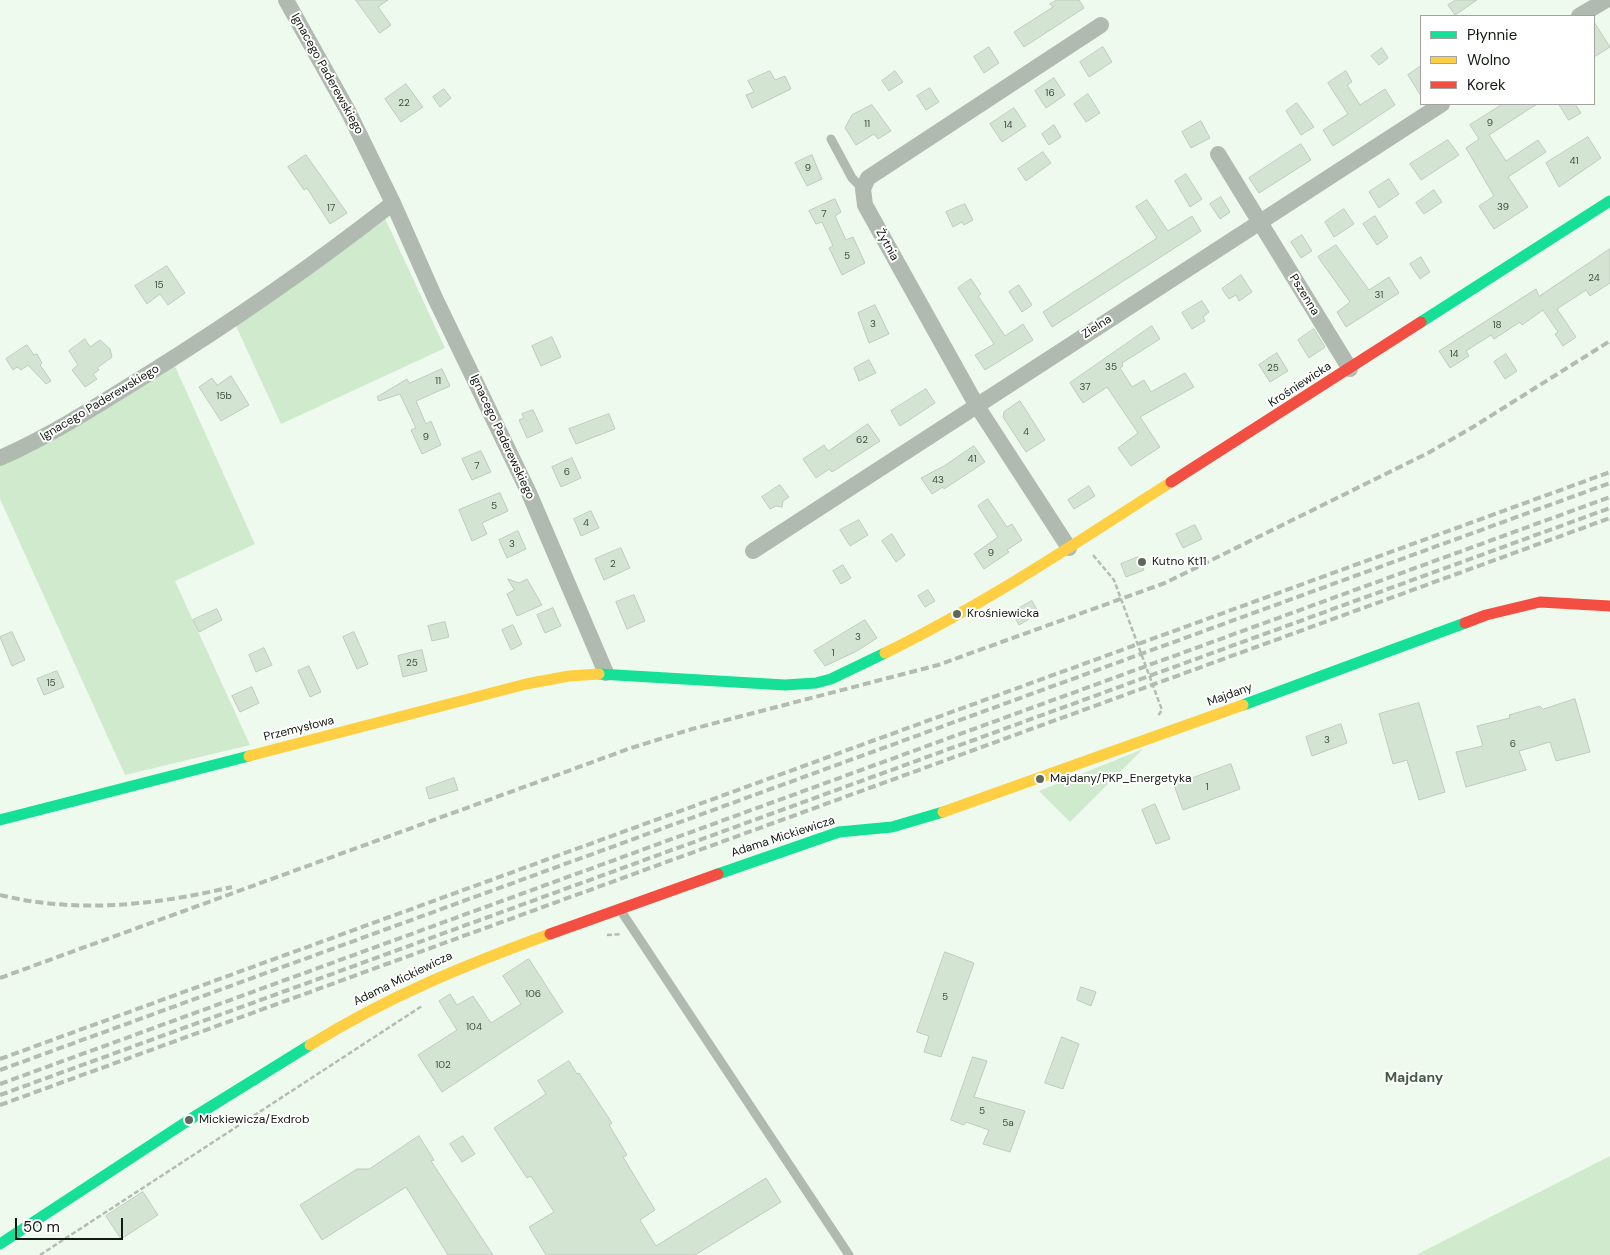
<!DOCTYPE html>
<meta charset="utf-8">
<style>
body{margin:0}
#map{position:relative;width:1610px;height:1255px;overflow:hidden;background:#effaee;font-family:"DM Sans",sans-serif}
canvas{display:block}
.legend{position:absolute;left:1420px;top:15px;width:175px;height:90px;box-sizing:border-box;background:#fff;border:1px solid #a0a3a0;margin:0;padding:6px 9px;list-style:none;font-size:15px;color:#121a11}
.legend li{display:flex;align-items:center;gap:10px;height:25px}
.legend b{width:25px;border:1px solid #a0a3a0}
.scale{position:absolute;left:15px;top:1218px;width:108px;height:22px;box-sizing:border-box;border:2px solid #121a11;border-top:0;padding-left:6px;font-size:15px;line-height:18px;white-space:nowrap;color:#121a11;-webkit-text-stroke:4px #fff;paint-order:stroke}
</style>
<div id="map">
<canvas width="1610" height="1255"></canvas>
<ul class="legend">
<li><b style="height:6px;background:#16e098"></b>Płynnie</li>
<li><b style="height:6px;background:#ffcf43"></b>Wolno</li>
<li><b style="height:6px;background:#f24e42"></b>Korek</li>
</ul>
<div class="scale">50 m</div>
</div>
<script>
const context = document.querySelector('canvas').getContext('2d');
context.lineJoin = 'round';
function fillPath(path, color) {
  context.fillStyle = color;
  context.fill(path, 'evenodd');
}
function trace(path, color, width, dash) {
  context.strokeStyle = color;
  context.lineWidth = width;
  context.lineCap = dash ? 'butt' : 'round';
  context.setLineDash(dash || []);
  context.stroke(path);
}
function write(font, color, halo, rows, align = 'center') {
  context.font = font + ' "DM Sans",sans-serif';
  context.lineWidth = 4;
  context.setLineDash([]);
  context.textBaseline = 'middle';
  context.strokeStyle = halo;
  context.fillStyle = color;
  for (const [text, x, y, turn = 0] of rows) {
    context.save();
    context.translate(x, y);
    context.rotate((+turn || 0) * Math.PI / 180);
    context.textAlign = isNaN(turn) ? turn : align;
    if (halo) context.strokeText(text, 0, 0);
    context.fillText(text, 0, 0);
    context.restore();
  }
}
const green = new Path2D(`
 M384,216L445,348L281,424L236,326Z
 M174,364L255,544L175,581L250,745L125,775L0,499V464Z
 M1143,749L1070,822L1039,791Z
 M1610,1156V1255H1416Z`);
const building = new Path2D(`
 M356,0H388L378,7L391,25L380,33Z
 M1057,0H1079L1084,8L1024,47L1014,32L1053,7L1050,4Z
 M1456,0H1477L1455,15L1448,5Z
 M1594,22L1610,47L1594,57Z
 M989,47L999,63L984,73L974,57Z
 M1103,47L1112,62L1089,77L1080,62Z
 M1382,48L1388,58L1379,65L1371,56Z
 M1421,66V96L1408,75Z
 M770,71L775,80L785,76L791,89L752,108L746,95L754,92L748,81Z
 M895,71L903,82L889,91L882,81Z
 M1346,71L1352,82L1347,85L1360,105L1385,89L1395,105L1333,146L1323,130L1348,114L1328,83Z
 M1054,78L1065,95L1046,108L1035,91Z
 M406,84L423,107L401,122L385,99Z
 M930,88L939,102L926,110L917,96Z
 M444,89L451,98L440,107L433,97Z
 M1088,94L1100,113L1086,122L1074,104Z
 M1297,103L1314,127L1301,135L1286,111Z
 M1503,104H1537L1489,135L1506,161L1538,140L1546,152L1508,177L1528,207L1494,229L1479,206L1494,196L1466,148L1479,139L1470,125Z
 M1559,104H1575L1581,113L1569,120Z
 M872,105L891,131L878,139L874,134L856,145L845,128L852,115Z
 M1014,108L1026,126L1002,142L990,124Z
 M1201,121L1210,138L1191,148L1182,132Z
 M1054,125L1061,137L1049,145L1042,134Z
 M1588,137L1601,158L1559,187L1546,163Z
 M1448,140L1459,155L1421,180L1410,164Z
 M1301,144L1311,160L1259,193L1249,178Z
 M1043,152L1051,163L1026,181L1018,169Z
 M306,155L347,213L330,224L307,188L304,190L288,167Z
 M812,155L822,179L807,186L795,163Z
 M1186,174L1202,199L1190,207L1175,181Z
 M1389,179L1399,194L1379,208L1369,192Z
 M1434,190L1442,202L1424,214L1416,203Z
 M1221,197L1230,212L1220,219L1210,204Z
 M835,199L841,212L835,216L846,240L853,237L865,263L842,275L829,248L833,246L822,222L816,224L809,211Z
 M1147,200L1168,231L1192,216L1201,231L1052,327L1043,312L1157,238L1136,207Z
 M965,204L973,220L964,225L962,222L953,227L946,212Z
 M1344,209L1354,224L1334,237L1325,222Z
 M1375,216L1388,237L1377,245L1363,224Z
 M1302,235L1312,251L1301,258L1291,242Z
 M1336,245L1369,290L1389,277L1399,293L1346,327L1337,312L1350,302L1318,257Z
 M1610,249V283L1590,296L1586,290L1557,309L1576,337L1563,346L1555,334L1558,332L1543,310L1522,325L1520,322L1494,339L1491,335L1466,351L1469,356L1450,368L1439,351L1536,289L1539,296Z
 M1421,257L1430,272L1420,279L1410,264Z
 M167,266L185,293L168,305L160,294L147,304L135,286Z
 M1241,275L1252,292L1239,301L1236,295L1229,299L1222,289Z
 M971,279L981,294L978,296L1005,336L1023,324L1033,340L985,370L975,355L994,344L958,288Z
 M1019,285L1032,305L1022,312L1009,292Z
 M1202,301L1209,312L1203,317L1205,321L1192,329L1182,313Z
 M875,305L889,334L869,343L858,313Z
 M1152,326L1160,339L1122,363L1123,366L1120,368L1132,387L1144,380L1151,392L1185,373L1194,387L1140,417L1160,447L1131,466L1118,448L1138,433L1107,387L1083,403L1070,383Z
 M1314,329L1325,347L1309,358L1298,340Z
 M552,337L561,357L541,366L532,346Z
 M85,339L90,347L100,340L110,349L112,357L97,368L99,370L93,374L97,379L85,387L72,370L78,365L69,351Z
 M27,345L34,355L37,354L42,363L40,365L51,381L46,384L28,365L21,370L17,367L13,370L6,359Z
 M1277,353L1288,371L1270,382L1259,365Z
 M1506,354L1517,371L1505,379L1494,362Z
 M869,360L876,373L859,381L854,368Z
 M442,369L450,386L416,401L426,424L431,421L441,445L422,454L411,430L416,428L400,394L379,401L377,397L407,379L409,383Z
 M231,376L249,405L221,421L199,387L212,378L217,385Z
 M926,389L935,403L900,426L891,411Z
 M1020,401L1045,440L1026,452L1003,417L1004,412Z
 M533,410L543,431L527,438L519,420L524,418L522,414Z
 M609,414L615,429L576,444L569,429Z
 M868,424L880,441L832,472L829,469L816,478L803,459L824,445L828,451Z
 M974,446L985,462L944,489L943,487L932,494L921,478L944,466Z
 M481,451L491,472L472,480L462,459Z
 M572,458L581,478L561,487L552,467Z
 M780,485L789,497L783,501L782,507L776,506L770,509L762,497Z
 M1089,486L1095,496L1074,509L1068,500Z
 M500,493L508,511L482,523L487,534L472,541L459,510Z
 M988,499L1007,527L1012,524L1022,540L1007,550L1009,552L984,569L974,554L998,537L978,506Z
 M591,511L599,528L581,536L574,519Z
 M859,520L868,535L850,546L840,530Z
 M1195,525L1202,539L1183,548L1176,534Z
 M518,531L526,549L507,558L499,540Z
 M892,534L905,555L896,562L882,541Z
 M621,548L630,568L604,580L595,559Z
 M1138,557L1144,570L1126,577L1121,564Z
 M843,565L851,578L841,584L833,571Z
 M508,579L519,583L527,579L542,605L517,616L507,594L514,590Z
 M928,590L935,601L925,607L918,596Z
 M634,595L645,621L627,629L616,602Z
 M1032,601L1039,613L1019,625L1012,612Z
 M553,608L561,626L545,633L537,615Z
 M217,609L222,620L199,632L193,620Z
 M865,620L877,638L857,651L825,666L814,651Z
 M445,622L449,637L432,641L428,626Z
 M513,625L522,644L511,650L502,630Z
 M12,632L25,660L12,666L0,637Z
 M354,632L368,664L357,669L343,637Z
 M264,648L272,665L256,672L249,655Z
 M422,650L427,671L403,677L398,656Z
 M309,666L321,692L310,697L298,671Z
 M57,671L64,687L44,695L37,679Z
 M252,687L259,703L240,712L232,696Z
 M1575,699L1590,752L1556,761L1550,742L1519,751L1526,770L1466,787L1456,752L1483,746L1477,726L1510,718L1509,715L1540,706L1543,709Z
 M1419,703L1445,792L1419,800L1407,760L1393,764L1379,714Z
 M1341,724L1347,743L1312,756L1306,737Z
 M1231,764L1240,789L1183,810L1174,785Z
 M454,778L458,790L429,799L426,788Z
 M1155,804L1170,839L1156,844L1142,810Z
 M945,952L974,963L941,1057L924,1052L929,1036L917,1032Z
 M529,959L563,1012L442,1092L418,1055L457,1030L439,1001L450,994L457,1005L473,996L491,1023L521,1004L503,976Z
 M1081,987L1096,992L1091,1006L1077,1000Z
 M1062,1037L1079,1044L1063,1089L1045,1083Z
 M973,1057L987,1061L974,1097L1025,1111L1010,1152L983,1144L989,1130L966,1122L964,1125L951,1120Z
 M569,1061L577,1074L579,1073L612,1123L609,1125L627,1155L623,1157L655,1210L640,1220L656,1246L766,1178L781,1202L695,1255H546L529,1227L554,1212L531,1176L527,1178L494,1128L546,1094L538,1081Z
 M419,1136L434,1160L431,1161L493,1255H448L406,1187L322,1240L300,1205L357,1169H369Z
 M463,1136L475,1154L462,1162L450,1144Z
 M143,1192L158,1215L121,1239L106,1216Z`);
const path = new Path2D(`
 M1093,555L1114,580L1162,710L1157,717
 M607,935L622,934
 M40,1255L422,1006`);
const lane = new Path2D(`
 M831,139L852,178L863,189
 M621,911L849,1255`);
const street = new Path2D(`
 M286,0L348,111L393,203L435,298L529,493L606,673
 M1579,16L1606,0
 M1218,154L1350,369
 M0,458C52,435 100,404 148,374C233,321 314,265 393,203
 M1069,548L977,406L865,205L863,189L868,178L1101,25
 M753,551L1442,104`);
const fast = new Path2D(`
 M1421,322L1610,201
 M599,674L785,685L816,683L831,679L885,653
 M1243,705L1465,623
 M0,820L249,756
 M718,874L839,832L892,827L943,812
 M0,1244L189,1120L310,1045`);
const slow = new Path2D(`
 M885,653C985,604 1078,542 1171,482
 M249,756L526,684L569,676L599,674
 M943,812L1243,705
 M310,1045C387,997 465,965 550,934`);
const jam = new Path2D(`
 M1171,482L1421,322
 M1465,623L1486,615L1540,602L1610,606
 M550,934L718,874`);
const rail = new Path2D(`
 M0,895C78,914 155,905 232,887
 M0,978L631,748L692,729L938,665L1165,583L1428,453L1473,427L1610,341
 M0,1059L1610,472
 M0,1070L1610,483
 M0,1084L1610,497
 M0,1095L1610,508
 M0,1105L1610,518`);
const markers = [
 [1142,562,5,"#5f685e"],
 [957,614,5,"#5f685e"],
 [1040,779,5,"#5f685e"],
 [189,1120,5,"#5f685e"]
];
const numberNames = [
 ["16",1050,93],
 ["22",404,103],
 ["9",1490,123],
 ["11",867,124],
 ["14",1008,125],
 ["41",1574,161],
 ["9",808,168],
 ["39",1503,207],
 ["17",331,208],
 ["7",824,214],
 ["5",847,256],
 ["24",1594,278],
 ["15",159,285],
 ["31",1379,295],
 ["3",873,324],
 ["18",1497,325],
 ["14",1454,354],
 ["35",1111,367],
 ["25",1273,368],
 ["11",438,381],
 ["37",1085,387],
 ["15b",224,396],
 ["4",1026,432],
 ["9",426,437],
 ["62",862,440],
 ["41",972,459],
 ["7",477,466],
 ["6",567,472],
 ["43",938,480],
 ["5",494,506],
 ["4",586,523],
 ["3",512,544],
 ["9",991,553],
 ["2",613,564],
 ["3",858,637],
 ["1",833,653],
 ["25",412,663],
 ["15",51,683],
 ["3",1327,740],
 ["6",1513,744],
 ["1",1207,787],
 ["106",533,994],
 ["5",945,997],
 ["104",474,1027],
 ["102",443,1065],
 ["5",982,1111],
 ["5a",1008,1123]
];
const streetNames = [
 ["Ignacego Paderewskiego",327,74,61],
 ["Żytnia",887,245,61],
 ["Pszenna",1304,295,58],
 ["Zielna",1097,327,-33],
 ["Krośniewicka",1300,385,-33],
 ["Ignacego Paderewskiego",100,403,-31],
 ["Ignacego Paderewskiego",502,437,65],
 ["Majdany",1230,695,-20],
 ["Przemysłowa",299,729,-14],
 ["Adama Mickiewicza",783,837,-18],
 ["Adama Mickiewicza",403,979,-26]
];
const poiNames = [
 ["Kutno Kt11",1152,562],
 ["Krośniewicka",967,614],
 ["Majdany/PKP_Energetyka",1050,779],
 ["Mickiewicza/Exdrob",199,1120]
];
const neighbourhoodNames = [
 ["Majdany",1414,1078]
];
fillPath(green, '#cfeacd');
fillPath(building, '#d3e4d2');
trace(building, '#c0cac0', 1);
trace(path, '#b4bcb2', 2.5, [5, 2.5]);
trace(lane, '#b1bab1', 9);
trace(street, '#b1bab1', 16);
trace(fast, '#16e098', 11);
trace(slow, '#ffcf43', 11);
trace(jam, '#f24e42', 11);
trace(rail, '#b3bbb2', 4, [8, 4]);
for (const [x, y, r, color] of markers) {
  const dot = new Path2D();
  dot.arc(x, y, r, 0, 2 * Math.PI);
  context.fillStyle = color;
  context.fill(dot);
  trace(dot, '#fff', 2);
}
write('10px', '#434e42', null, numberNames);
write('12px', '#121a11', '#fff', streetNames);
write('12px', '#121a11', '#fff', poiNames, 'left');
write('bold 14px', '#465b45', '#fff', neighbourhoodNames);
</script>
